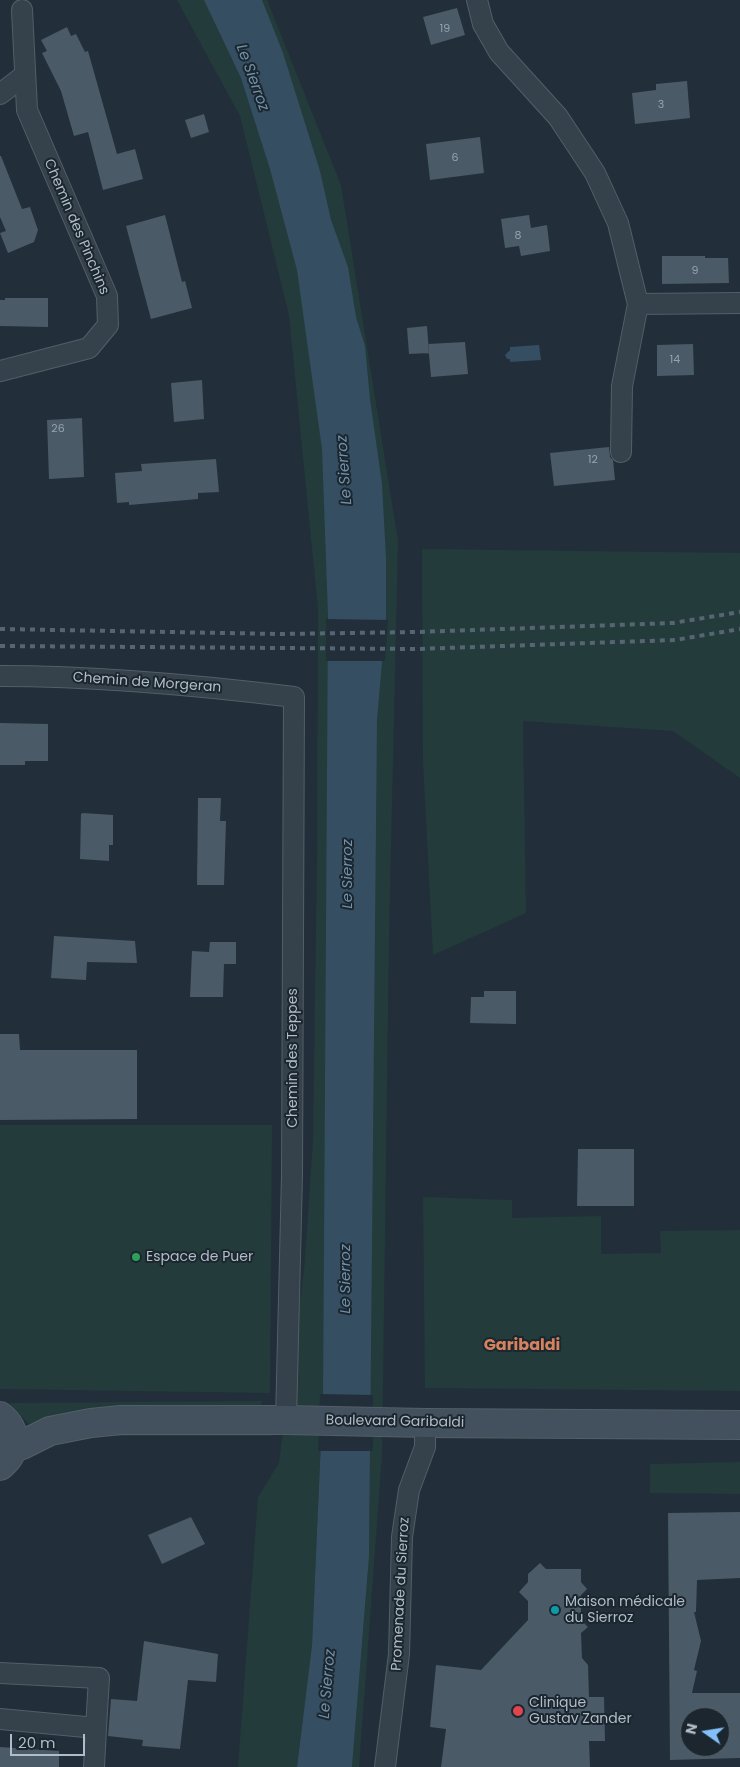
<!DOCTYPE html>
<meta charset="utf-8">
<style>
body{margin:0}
#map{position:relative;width:740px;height:1767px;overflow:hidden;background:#222f3a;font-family:Poppins,sans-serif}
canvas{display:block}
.north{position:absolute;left:680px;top:1707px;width:50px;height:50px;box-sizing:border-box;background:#1b262f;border:1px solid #57626c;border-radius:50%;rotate:283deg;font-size:14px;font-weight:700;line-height:20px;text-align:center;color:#b0bcc7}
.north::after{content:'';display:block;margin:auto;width:18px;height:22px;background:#83c0f9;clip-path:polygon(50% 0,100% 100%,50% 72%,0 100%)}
.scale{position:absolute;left:10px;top:1734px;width:75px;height:22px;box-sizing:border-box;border:2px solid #b0bcc7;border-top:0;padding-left:6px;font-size:15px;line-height:18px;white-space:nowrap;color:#b0bcc7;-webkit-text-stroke:4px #1b262f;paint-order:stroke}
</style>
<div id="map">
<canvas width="740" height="1767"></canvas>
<div class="north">N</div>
<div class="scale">20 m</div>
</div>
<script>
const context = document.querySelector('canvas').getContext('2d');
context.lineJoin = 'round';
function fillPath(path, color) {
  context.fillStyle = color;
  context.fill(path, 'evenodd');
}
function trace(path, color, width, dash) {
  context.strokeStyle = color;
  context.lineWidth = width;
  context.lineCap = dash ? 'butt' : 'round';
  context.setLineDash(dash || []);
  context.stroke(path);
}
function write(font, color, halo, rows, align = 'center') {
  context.font = font + ' Poppins,sans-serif';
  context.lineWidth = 4;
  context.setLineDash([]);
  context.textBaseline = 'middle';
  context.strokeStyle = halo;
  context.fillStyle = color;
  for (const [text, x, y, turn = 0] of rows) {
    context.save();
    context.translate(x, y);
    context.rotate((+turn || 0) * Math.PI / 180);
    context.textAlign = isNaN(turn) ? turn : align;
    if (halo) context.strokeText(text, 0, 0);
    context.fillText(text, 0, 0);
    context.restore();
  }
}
const green = new Path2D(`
 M177,0H267L341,185L398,541L389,935L382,1456L359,1767H352L369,1557L370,1396L323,1395L312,1645L297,1767H238L258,1497L279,1463L304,1270L313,1141L317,857L318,609L289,315L240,116Z
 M422,549L740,553V778L673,731L523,721L526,913L433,955L423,762Z
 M0,1125H272L270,1393L0,1389Z
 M423,1197L512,1200V1218L601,1216V1254L661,1253L660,1231L740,1230V1391L425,1388Z
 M263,1401L256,1411L81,1410L29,1424L9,1403Z
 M272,1430V1436H107L116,1432Z
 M740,1462V1494L650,1493V1464Z`);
const water = new Path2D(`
 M204,0H262L283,53L320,171L331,220L348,267L356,317L365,346L370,399L382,484L386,558V617L377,720L369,1557L352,1767H297L312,1645L323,1395L328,615L322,449L297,270L270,169L241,78Z
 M539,345L541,360L510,362V359H507L505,355L510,350V347Z`);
const pier = new Path2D(`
 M326,619L388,620L385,661H326Z
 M320,1394L373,1395V1451H318Z`);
const building = new Path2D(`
 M457,8L465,35L431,45L423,17Z
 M67,27L71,36L76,34L85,52L88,51L117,154L135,149L143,179L103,190L88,132L74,136L61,91L42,53L47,51L41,40Z
 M687,81L690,118L635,124L632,93L656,90V84Z
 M204,114L209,132L191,138L185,120Z
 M480,137L484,173L430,180L426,144Z
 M0,156H1L22,209L30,207L38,230L34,242L8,253L0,233L6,231L0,217Z
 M165,215L182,282L185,281L192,308L151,319L126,226Z
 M529,215L531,228L547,225L550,251L521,256L519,246L505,248L501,219Z
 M662,256H705V258H728L729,283L662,284Z
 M5,298H48V327L0,326V300H5Z
 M427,326L429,353L409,354L407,328Z
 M465,342L468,374L431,377L428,344Z
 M693,344L694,375L657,376V345Z
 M202,380L204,419L174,422L171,383Z
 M82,418L84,477L49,479L47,420Z
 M609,447L610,457L613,460L615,480L554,486L550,453Z
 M216,459L219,492L198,493V499L129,505V502L117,503L115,473L142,471L141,464Z
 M0,723L48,724V761H25V765H0Z
 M198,798H221L220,821H226L224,885H197Z
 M83,813L113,815V845H109V861L80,859L81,814Z
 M54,936L135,941L137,963L87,962L86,980L51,978Z
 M210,942H236V964H224L223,997H190L192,951L209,952Z
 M484,991H516V1024L470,1023L471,997H484Z
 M0,1034H19L20,1050H137V1119L0,1120Z
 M578,1149H634V1206H577Z
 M740,1512V1578L697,1580L696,1612H694L701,1641L694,1670L697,1671L692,1693H740V1758L670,1760L668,1513ZM690,1717H720V1747H690Z
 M191,1517L205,1544L162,1564L148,1535Z
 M540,1563L546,1569H581V1582L587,1589L581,1595V1620L588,1627L581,1633L582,1658L588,1665L589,1697H604L605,1741H589L590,1767H441L446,1729L430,1727L436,1665L481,1670L528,1620V1601L519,1592L528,1582V1574Z
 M144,1641L218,1654L216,1682L188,1680L180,1749L142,1746L143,1740L108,1736L111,1699L137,1701Z
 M0,1747L59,1751V1767H0Z`);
const street = new Path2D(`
 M477,0L483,24L499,52L558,117L595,173L618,223L638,304L740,303
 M0,94L25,75
 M0,371L89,348L108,325L107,296L27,110L22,10
 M621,452L622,386L638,304
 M0,676C98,676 196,685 294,697L292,1175L286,1420
 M0,1673L99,1678L96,1728
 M0,1719L96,1728L94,1767
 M385,1767L399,1654L402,1537L409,1490L425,1447V1423`);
const secondary = new Path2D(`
 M0,1416C18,1430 17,1453 0,1466
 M13,1448L22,1445L50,1431L91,1423L121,1420H286L425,1423L740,1425`);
const rail = new Path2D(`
 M0,629L281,634L417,632L673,623L740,612
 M0,646L417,649L675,640L740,629`);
const markers = [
 [136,1257,5,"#2e9e5b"],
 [555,1610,5,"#0f9aa8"],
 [518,1711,6,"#e0444e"]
];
const numberNames = [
 ["19",445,29],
 ["3",661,105],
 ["6",455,158],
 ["8",518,236],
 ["9",695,271],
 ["14",675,360],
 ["26",58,429],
 ["12",593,460]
];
const streetNames = [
 ["Chemin des Pinchins",76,227,67],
 ["Chemin de Morgeran",147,683,4],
 ["Chemin des Teppes",293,1058,-90],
 ["Boulevard Garibaldi",395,1422,1],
 ["Promenade du Sierroz",401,1594,-87]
];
const poiNames = [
 ["Espace de Puer",146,1257],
 ["Maison médicale",565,1602],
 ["du Sierroz",565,1618],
 ["Clinique",529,1703],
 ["Gustav Zander",529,1719]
];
const waterNames = [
 ["Le Sierroz",252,78,70],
 ["Le Sierroz",345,470,-94],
 ["Le Sierroz",348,874,-90],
 ["Le Sierroz",346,1279,-90],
 ["Le Sierroz",328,1684,-85]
];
const quarterNames = [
 ["Garibaldi",522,1346]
];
fillPath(green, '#233b3b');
fillPath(water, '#354e62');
fillPath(pier, '#222f3a');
fillPath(building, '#4a5a66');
trace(street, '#535f68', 22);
trace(secondary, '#535f68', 30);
trace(street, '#35414b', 20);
trace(secondary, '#43505e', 28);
trace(rail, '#576572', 4, [5, 5]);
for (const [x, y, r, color] of markers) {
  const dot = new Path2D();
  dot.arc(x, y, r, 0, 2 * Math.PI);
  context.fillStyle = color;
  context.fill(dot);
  trace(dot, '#1b262f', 2);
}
write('11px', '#96a4af', null, numberNames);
write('14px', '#b0bcc7', '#1b262f', streetNames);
write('14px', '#b0bcc7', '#1b262f', poiNames, 'left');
write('italic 15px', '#7091aa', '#1b262f', waterNames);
write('bold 16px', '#d5825d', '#1b262f', quarterNames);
</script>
